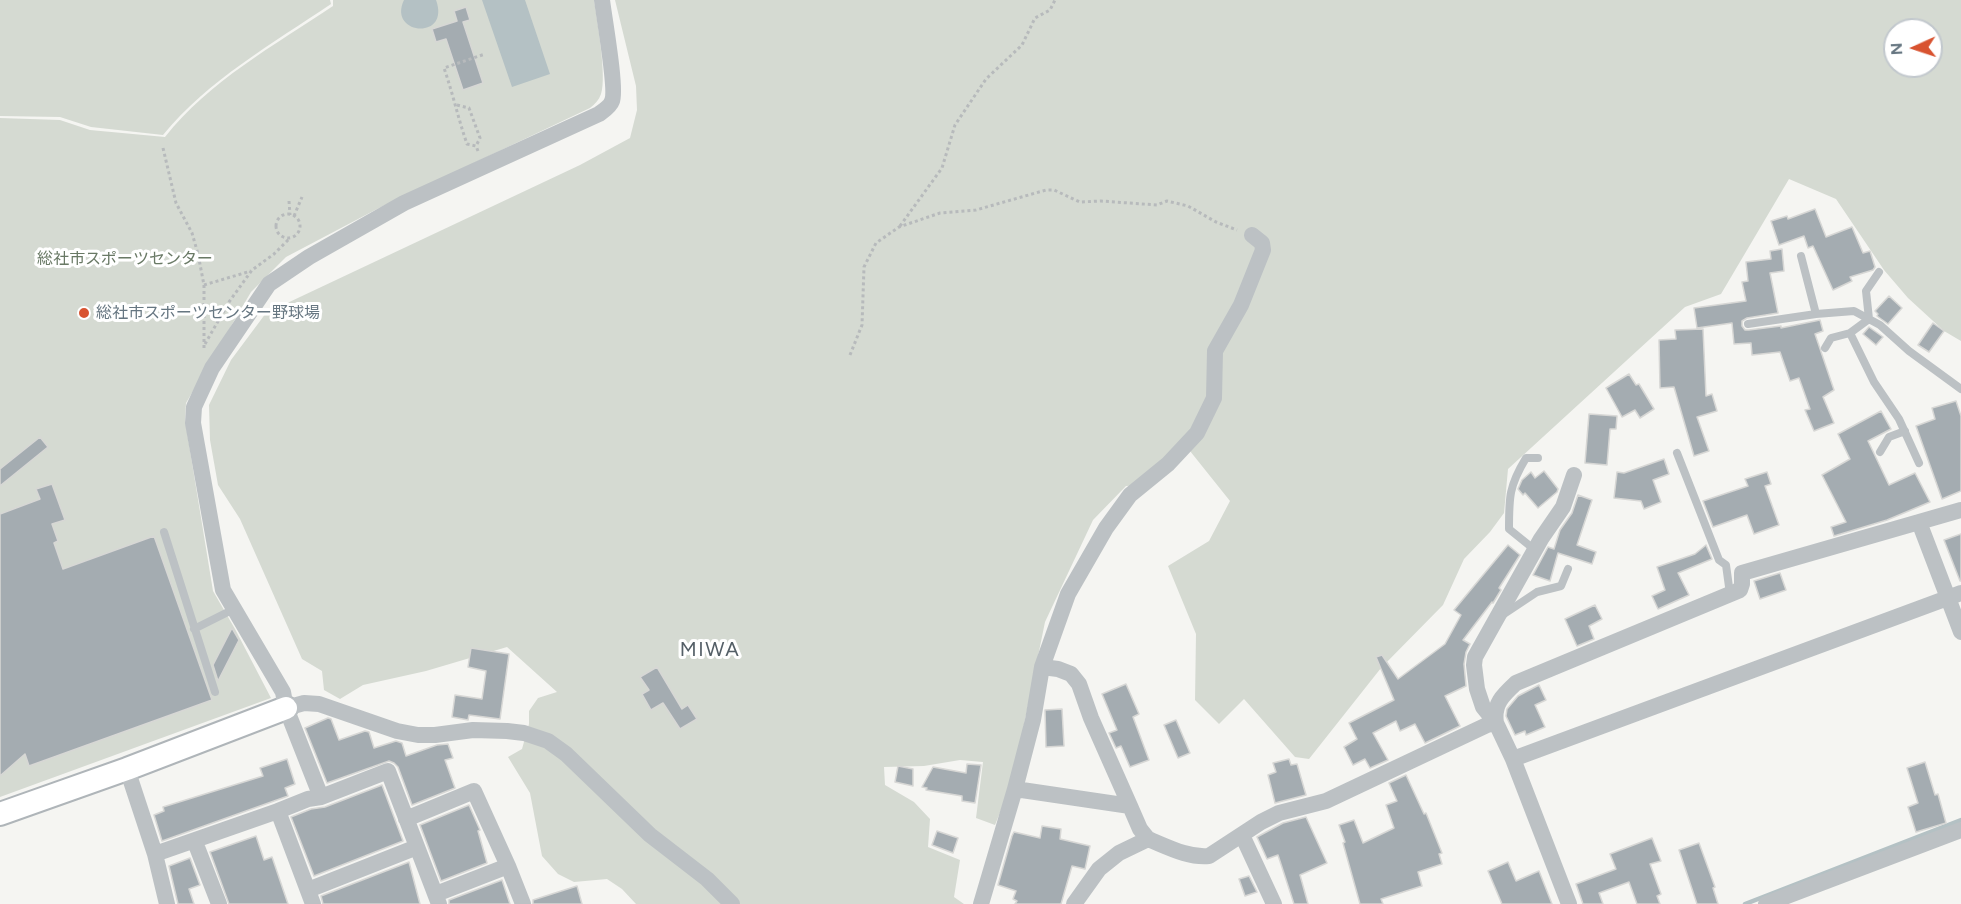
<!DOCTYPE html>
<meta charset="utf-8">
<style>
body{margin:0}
#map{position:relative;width:1961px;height:904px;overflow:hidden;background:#f5f5f2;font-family:Figtree,sans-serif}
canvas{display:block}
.north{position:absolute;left:1883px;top:18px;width:60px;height:60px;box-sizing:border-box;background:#fff;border:2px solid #c2c8cd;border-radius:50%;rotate:267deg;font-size:16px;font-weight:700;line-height:24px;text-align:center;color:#667681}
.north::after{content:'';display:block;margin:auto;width:21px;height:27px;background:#d85330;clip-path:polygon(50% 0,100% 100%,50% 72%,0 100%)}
</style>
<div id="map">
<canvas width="1961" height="904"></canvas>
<div class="north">N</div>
</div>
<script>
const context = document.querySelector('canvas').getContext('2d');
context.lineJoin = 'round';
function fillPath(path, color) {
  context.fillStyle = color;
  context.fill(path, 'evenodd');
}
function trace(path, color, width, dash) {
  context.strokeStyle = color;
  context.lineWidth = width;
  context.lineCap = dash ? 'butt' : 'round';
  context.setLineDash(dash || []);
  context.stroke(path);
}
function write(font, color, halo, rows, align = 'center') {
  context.font = font + ' Figtree,"Noto Sans JP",sans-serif';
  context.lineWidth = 6;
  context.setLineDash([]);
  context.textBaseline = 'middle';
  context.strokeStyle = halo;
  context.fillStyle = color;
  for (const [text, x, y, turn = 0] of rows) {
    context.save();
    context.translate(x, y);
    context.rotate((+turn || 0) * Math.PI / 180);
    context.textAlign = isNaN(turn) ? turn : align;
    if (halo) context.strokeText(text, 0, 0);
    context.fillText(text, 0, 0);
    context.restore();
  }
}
const green = new Path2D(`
 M0,0H330L331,4C272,44 208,80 163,135L91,127L60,117L0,116Z
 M333,0H594C597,21 607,76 601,94C599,100 595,104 590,108L379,208L286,257L251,292L186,403L185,420L213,591L235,629L271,698L0,797V118L60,120L90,130L165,137C209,81 275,45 333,6Z
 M615,0H1961V341L1944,331L1908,298L1884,270L1836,199L1789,179L1721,294L1685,307L1508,469L1504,513L1490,532L1464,559L1443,605L1381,668L1309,759L1295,757L1244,699L1219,724L1195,700L1196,634L1168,566L1209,541L1230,501L1190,451L1153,485L1126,486L1093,520L1045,622L1012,783L995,825L976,818L983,762L960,760L924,766L884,767L885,785L914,802L930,819L928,847L960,860L954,897L964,904H636L622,889L607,879L574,882L558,874L542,856L530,793L508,757L522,749L529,724V711L538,698L557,692L507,647L426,671L363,685L340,699L324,690L322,671L302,659L240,519L218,485L210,440L209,405L231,360L266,313L580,165L630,138L637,110L636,86ZM1895,30H1931V66H1895Z`);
const water = new Path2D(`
 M404,0H436C451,41 387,35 404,0Z
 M482,0H525L550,74L512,87Z`);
const stream = new Path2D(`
 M1745,904L1961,820`);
const building = new Path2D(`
 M466,7L470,20L463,22L483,83L463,90L446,39L436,42L432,29L457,21L454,11Z
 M1815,209L1826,237L1852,227L1863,253L1870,251L1875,267L1873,270L1850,277L1852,281L1833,290L1813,246L1808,248L1804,236L1779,245L1771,221L1787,216L1788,219Z
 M1782,249L1784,271L1770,273L1778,313L1747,318L1742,321V326L1745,330H1749L1781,326V328L1820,320L1823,331L1815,334L1834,390L1823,397L1834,423L1814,431L1805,410L1810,409L1799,378L1790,381L1780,352L1752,355L1751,343L1734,344L1732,323L1697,328L1694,308L1746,301L1742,282L1748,281L1746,262L1771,259L1770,251Z
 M1889,296L1902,308L1888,324L1877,316L1878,314L1875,311Z
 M1933,323L1944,331L1929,352L1918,345Z
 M1869,327L1883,337L1876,345L1863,334Z
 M1703,329L1706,396L1712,394L1717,411L1697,417L1709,451L1694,456L1674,387L1660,388L1659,340L1676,339L1675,330Z
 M1629,374L1636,385L1639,384L1654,409L1640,418L1635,410L1622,417L1606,388Z
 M1956,401L1961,416V491L1942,499L1916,426L1935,419L1932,408Z
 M1881,411L1891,429L1868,441L1889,485L1915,473L1930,502L1887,520L1834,536L1831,527L1846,522L1822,475L1850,459L1838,434Z
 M1589,414L1617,416L1616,429H1610L1607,465L1585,463Z
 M40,437L48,447L0,486V469Z
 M1664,459L1669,474L1653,480L1661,502L1644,509L1641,501L1614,498L1617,472L1624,473Z
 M1544,471L1558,489L1557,492L1538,508L1525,493L1523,495L1518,489L1522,480L1531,472L1535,478Z
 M1767,472L1771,484L1765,486L1779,525L1754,534L1747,515L1713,527L1703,501L1748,486L1745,479Z
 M52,484L65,520L52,524L58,541L54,543L63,569L154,536L212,700L29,766L25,754L0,776V514L40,499L36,489Z
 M1578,495L1592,500L1577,545L1596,552L1592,564L1558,553L1550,581L1533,575L1548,547L1554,549L1560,530L1572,513Z
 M1961,534V581H1960L1944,540Z
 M1508,545L1520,555L1499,588L1501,590L1493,603L1492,602L1463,640L1470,644L1466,652L1464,664L1466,686L1445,696L1460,726L1425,743L1415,724L1400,731L1396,721L1373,733L1388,760L1370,768L1365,759L1353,765L1344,747L1357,739L1349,723L1394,700L1376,657L1382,655L1398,679L1445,644L1461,615L1454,610Z
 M1706,545L1712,559L1678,573L1689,595L1658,609L1652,596L1665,590L1657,567L1695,554Z
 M1780,573L1786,590L1760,599L1754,581Z
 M1595,605L1602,619L1589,626L1594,639L1577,646L1565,619Z
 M232,628L239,640L218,681L213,665Z
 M471,648L509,654L500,719L469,715L468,720L452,717L455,695L482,699L486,671L468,667Z
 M657,667L682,709L688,705L697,719L680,729L663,703L651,710L642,694L649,690L640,677Z
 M1126,684L1139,714L1133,717L1149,760L1130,767L1121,746L1116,748L1109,733L1117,730L1102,694Z
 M1539,685L1546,700L1535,705L1545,727L1526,735L1525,731L1515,735L1506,716L1507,709L1518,696Z
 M1062,709L1064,746L1046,747L1045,710Z
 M328,718L331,719L339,740L365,731L369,732L374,748L396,741L402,743L406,756L437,745L448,744L453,758L445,760L455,788L412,805L398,767L394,763L389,761L327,783L305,728Z
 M1176,720L1190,753L1178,758L1164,725Z
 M287,759L295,784L285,788L288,796L162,841L154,815L164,811L163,807L263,776L260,768Z
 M1289,759L1291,765L1297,764L1306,795L1275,803L1268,775L1276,772L1273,763Z
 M1925,762L1935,795L1938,794L1946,823L1916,832L1908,807L1918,803L1907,768Z
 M967,764L981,765L975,803L962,801V796L926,790L927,788L922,787L933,767L966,773Z
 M898,766L913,769V786L895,782Z
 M1406,775L1424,814L1426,813L1442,853L1439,854L1442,864L1418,872L1422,886L1381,899L1383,904H1360L1343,843L1345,842L1339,825L1354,820L1363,843L1394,828L1386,805L1397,801L1389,783Z
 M382,785L403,841L314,876L291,817L311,809L325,807Z
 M469,805L480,830L478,831L487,863L441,881L420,825Z
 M1306,817L1327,863L1300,875L1308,904H1294L1278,855L1267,859L1257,837L1283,823Z
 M1042,826L1061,829L1060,839L1090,846L1085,869L1072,866L1061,904H1015L1017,901L1013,899L1016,891L998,885L1012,836L1014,832L1040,838Z
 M937,831L958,838L953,853L932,845Z
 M256,836L264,860L272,857L288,904H229L210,852Z
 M1652,838L1661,861L1650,864L1661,894L1657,896L1660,904H1637L1629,882L1599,893L1603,904H1583L1576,884L1616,869L1610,854Z
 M1699,843L1715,887L1713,888L1718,904H1697L1679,850Z
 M190,858L200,885L189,889L194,904H178L169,866Z
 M409,862L420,904H323L321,896Z
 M1508,862L1516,881L1539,871L1552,904H1502L1488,871Z
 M1249,876L1257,892L1245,896L1239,879Z
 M502,880L510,904H449V900Z
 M577,886L582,904H533V900Z`);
const path = new Path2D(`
 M457,105L469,108L480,138L476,146
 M163,148L176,203L192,233L198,254L204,285V350
 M478,151L476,146L467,144C458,118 453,94 444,68L485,54
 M289,201L290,215
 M276 226a12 12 0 1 1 24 0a12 12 0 1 1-24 0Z
 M294,216L302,197
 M900,226L942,168L955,125L986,79L1022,45L1035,18L1050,10L1055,0
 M204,285L251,271
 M205,344L229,302L252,270L274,254L290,238
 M850,355L862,325L864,267L876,243L899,227L940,213L976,210L1046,190H1054L1080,202L1101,201L1157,205L1167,201L1188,206L1216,222L1237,230`);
const lane = new Path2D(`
 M1801,256L1816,314
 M1879,272L1866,291L1869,319L1850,333L1874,382L1899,419L1919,463
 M1748,324L1816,314L1854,311L1880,325L1909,351L1961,389
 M1825,348L1831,338L1850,333
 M1880,452L1889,437L1905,431
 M1677,453L1719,560L1726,565L1730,594
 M164,532L215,692
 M1535,550L1509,529C1509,497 1509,486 1526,458H1538
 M1504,614L1537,592L1561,586L1568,569
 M194,629L234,609`);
const street = new Path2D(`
 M602,0C604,17 617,90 612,101C610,107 603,111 599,114L404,203L309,257L269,284L212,368L194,407L193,423L223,590L283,692L286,708L304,703L319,704L397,731L418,735H435L473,730L507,731L524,733L548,741L566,754L650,835L707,879L732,904
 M1919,522L1961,632
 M1042,667L1058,669L1071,674L1079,684L1091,718L1130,806L1140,829L1148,839
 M286,708L321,797
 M1496,723C1493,704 1503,695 1516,683L1740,590L1742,584V573L1961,510
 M1513,759L1961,593
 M127,769L155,854L167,904
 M1015,789L1130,806
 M406,819L474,791L508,866
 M1242,835L1274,904
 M195,842L219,904
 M155,854L278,811
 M308,890L417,847
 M436,894L508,866L523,904
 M313,904L278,811L308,799L321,797L388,771L439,904
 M981,904L1015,789L1033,720L1042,667L1068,594L1106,528L1130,495L1168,464L1197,433L1214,398L1215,351L1241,305L1263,250L1262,243L1252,235
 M1074,904L1099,869L1119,853L1148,839C1168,847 1188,858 1209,856L1261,822L1279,813L1326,801L1487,725L1496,723
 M1569,904L1513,759L1496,723L1483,707L1477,689L1474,665L1475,657L1541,539L1563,507L1574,475
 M1766,904L1961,830`);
const secondary = new Path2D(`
 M0,814L127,769L286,708`);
const markers = [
 [84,313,6,"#d85330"]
];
const parkNames = [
 ["総社市スポーツセンター",125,259]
];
const poiNames = [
 ["総社市スポーツセンター野球場",96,313]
];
const quarterNames = [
 ["MIWA",710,650]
];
fillPath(green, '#d5dad2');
fillPath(water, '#b4c1c4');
trace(stream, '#b4c1c4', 4.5);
fillPath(building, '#a4acb1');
trace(building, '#d7d7d5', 1.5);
trace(secondary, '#afb5b9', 26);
trace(path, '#b7babc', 3, [3, 3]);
trace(lane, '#bcc1c4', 8);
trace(street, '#bcc1c4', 16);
trace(secondary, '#fff', 22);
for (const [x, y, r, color] of markers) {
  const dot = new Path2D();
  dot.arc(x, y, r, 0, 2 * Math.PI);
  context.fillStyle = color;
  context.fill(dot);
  trace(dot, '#fff', 2);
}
write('16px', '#697965', '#fff', parkNames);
write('16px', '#667681', '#fff', poiNames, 'left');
context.letterSpacing = '1.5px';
write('20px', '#545f67', '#fff', quarterNames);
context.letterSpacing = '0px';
</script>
